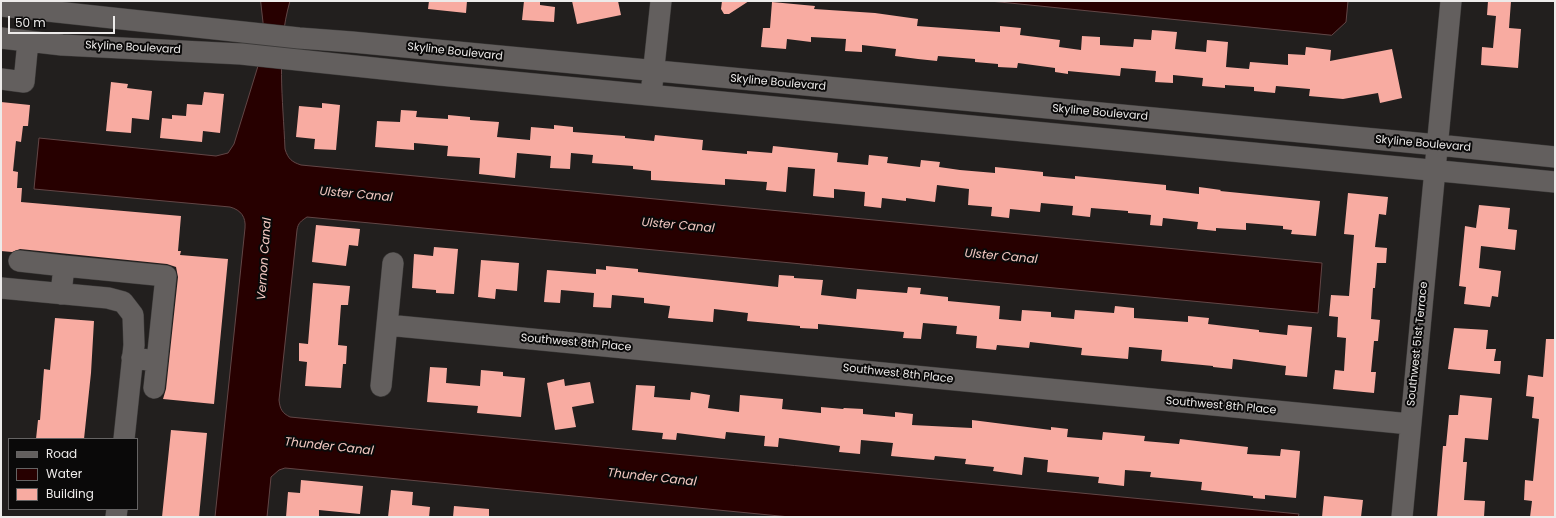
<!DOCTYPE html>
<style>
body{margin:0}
#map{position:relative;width:1556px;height:518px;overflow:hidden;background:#221f1e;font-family:Poppins,sans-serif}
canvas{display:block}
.frame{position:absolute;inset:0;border:2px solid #edebea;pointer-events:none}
.legend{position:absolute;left:8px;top:438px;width:130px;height:72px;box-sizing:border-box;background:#0a0909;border:1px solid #656363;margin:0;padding:5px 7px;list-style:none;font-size:12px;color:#edebea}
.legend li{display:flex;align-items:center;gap:8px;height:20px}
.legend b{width:20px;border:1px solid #656363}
.scale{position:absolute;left:8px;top:16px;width:107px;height:18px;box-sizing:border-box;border:2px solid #edebea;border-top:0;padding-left:5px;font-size:12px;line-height:14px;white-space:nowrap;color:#edebea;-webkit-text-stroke:3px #0a0909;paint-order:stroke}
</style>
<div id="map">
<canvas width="1556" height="518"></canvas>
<div class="frame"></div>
<ul class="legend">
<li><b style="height:5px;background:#635f5e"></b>Road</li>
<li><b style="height:11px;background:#270000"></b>Water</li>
<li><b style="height:11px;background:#f8aba1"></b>Building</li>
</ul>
<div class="scale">50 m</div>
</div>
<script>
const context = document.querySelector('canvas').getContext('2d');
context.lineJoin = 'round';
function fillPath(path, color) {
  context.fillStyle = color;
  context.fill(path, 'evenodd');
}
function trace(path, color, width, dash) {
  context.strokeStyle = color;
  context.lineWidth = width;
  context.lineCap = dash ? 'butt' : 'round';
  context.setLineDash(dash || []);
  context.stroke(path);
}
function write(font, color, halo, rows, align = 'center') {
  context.font = font + ' Poppins,sans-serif';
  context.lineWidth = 4;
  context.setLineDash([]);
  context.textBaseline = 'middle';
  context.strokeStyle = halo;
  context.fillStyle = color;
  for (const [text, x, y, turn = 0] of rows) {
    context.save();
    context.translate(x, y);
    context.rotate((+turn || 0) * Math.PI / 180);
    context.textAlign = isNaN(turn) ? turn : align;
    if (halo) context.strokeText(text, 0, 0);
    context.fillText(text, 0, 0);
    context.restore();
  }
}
const water = new Path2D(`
 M261,1H290C276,49 283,100 285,149C288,159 292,162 301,165L1322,263L1318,313L307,217C301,221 298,223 297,230L279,400C280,409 282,413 290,417L1299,514L1298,517H790L285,468L279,470L271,477L267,517H215L245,228C246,217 241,210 230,207L34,189L39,138L216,156L228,153L234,144L258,66L263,23Z
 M990,1H1348L1346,22L1332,35Z`);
const building = new Path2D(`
 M429,1H467L466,13L428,9Z
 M524,1H540V5L555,7L554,22L522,20Z
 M572,1H618L621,15L577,24Z
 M722,1H749L729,14H724L721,9Z
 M1488,1H1511L1509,28L1521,29L1518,68L1481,65L1482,47L1493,48L1496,16L1487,15Z
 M772,2L815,6L814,9L875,13L918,19L917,26L1000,32V26L1021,28L1020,35L1060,40L1059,47L1081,50L1082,36L1100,37V45L1133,47L1134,39L1151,40L1152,30L1177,32L1175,49L1206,52L1207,40L1228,42L1226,67L1249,69L1250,62L1288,65V54L1305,55L1306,47L1331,50L1330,61L1392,49L1402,98L1380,103L1378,93L1343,99L1309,96L1310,89L1276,86L1275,93L1254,91V87L1225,85V88L1202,86L1203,78L1173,75V83L1155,82L1156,71L1121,68L1120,76L1068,71V74L1055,72V68L1018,63L1017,68L998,67V64L975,62V59L938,56L937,61L918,59L895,56L896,49L862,45V52L845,51L846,39L811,37V42L787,39L786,49L761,47L763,28H770Z
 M111,82L128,84L127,88L152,91L149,120L132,118L131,133L106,131Z
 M204,92L224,94L220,133L203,131L202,142L160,138L162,118L172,119V115L186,116L187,104L202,105Z
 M1,102L30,105L28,126H23L21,142L16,141L13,171L18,172L17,188H22L21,202L181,216L178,251H181L180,255L228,259L214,404L163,399L166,389L178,277L176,267L167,264L20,249L12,252L1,251Z
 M322,103L340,105L336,150L314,149L315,139L296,137L299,106L322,108Z
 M401,110L417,111L416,117L448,119V115L470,117V120L499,122L497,137L530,140L531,127L554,129V125L573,127V132L625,136V138L654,141L655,135L703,140L702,150L747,154V151L772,153L773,146L838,153L837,162L868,165L869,155L888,157L887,163L920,167L921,160L940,162L939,167L960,170L995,173V167L1043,172V176L1075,179V176L1166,185V190L1199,194V187L1221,190L1220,191L1320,201L1316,236L1291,234L1292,230L1283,229V226L1246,223V230L1216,228V231L1197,229L1198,222L1163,218L1162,226L1150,225L1151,215L1128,213V211L1091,208L1090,217L1072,215L1073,206L1041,203L1040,212L1010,209L1009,218L991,216L992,207L968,205L969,189L937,185L935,202L906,198V201L882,198L881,208L864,206L865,192L834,189V198L813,196L815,169L788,167L786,192L766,190L767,182L725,179V185L651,180V171L633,169V166L592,163L593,155L571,153L570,169L550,168L551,156L517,153L515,178L479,174L480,158L447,156L448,146L414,143V150L375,147L377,121L400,122Z
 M1348,193L1388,197L1386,215L1379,214L1375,247L1387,248L1386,263H1377L1375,288H1373L1371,319L1380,320L1378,341H1374L1371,372H1376L1374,393L1333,389L1335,370L1344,371L1346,338L1337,337L1338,317L1329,316L1331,295L1349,296L1354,235L1344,234Z
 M1479,205L1510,208L1508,229L1517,230L1515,250L1481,246L1479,268L1501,271L1498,297L1492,296L1490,307L1464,304L1466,287L1459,286L1465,226L1476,228Z
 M316,225L360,229L358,246L349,245L346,266L312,262Z
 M434,247L458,249L454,294L436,293V290L412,288L414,254L433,256Z
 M481,260L519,263L517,291L496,289L495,299L478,297Z
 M606,266L638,269V272L778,287L779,275L794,276V278L823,280L821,295L856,299L857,289L907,293L908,287L921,288L920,294L948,297V301L1000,306L999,319L1021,321L1022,310L1051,312V317L1074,319L1075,310L1114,313L1115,306L1134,308V318L1188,322V316L1209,318L1208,324L1259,330V332L1287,335L1288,325L1312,327L1307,377L1285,375L1286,366L1233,359L1232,369L1213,367V366L1161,361L1162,350L1129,347L1128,359L1081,355L1082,348L1030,342L1029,348L997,345L996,350L976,348L977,336L956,334L957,326L923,323L921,339L903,338L904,332L818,324V329L800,328V326L747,321L748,313L714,309L713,322L668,318L670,306L644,303V298L612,295L611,308L593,307L594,293L561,290L560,303L544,302L547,270L596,274V269L606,270Z
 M313,283L350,286L348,305H341L338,345L347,346L346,364H343L341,388L305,386L307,362L299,361V343L308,344Z
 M55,318L94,321L91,373L84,439H36L38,420H40L44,369L50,370Z
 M1454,328L1488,330L1486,349H1496L1494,361H1501L1500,374L1448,369Z
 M1546,339H1555V517H1530L1532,501L1524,500L1525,480L1533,481L1539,419L1532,418L1534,397L1526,396L1528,375L1543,377Z
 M430,367L447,368L446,383L480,386L481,370L503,372V376L525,378L521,417L477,413L478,406L427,402Z
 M564,379L565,386L590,382L594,403L572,407L576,427L555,430L547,383Z
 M636,385L655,386L654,397L690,400L691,392L710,395L708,408L739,412L740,395L783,399L782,409L821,413V407L843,409L844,408L863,409V414L895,417V412L913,414L912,425L972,428V420L1051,430V427L1068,429L1067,437L1102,440L1103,432L1145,436L1144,441L1179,444L1180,439L1248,447L1247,454L1280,456L1281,449L1300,451L1296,498L1265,495V499L1253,498V496L1201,490L1202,482L1150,477L1151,472L1125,470L1124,486L1098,483L1099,477L1047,472L1048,460L1024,457L1022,475L993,471L994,467L965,464L966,459L935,456L934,460L891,456L893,443L861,440L860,454L839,452L840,446L779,438L778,447L764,446L765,436L726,432L725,439L677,433L676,440L662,439L663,433L632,430Z
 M1460,395L1492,398L1488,440L1465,438L1463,462H1467L1464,500L1485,501L1484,517H1437L1443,446H1446L1449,415H1458Z
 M171,430L207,433L199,517H162Z
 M301,480L363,486L360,514L319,510V517H286L288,492L300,493Z
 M391,490L413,492L412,505L430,507L429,517H388Z
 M1324,496L1363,500L1361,517H1322Z
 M454,506L489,509V517H453Z`);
const minor = new Path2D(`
 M1,6L299,38L352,42L1438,145L1555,157
 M1,38L62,45L241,54L440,75L1555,182
 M1,79L24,82L28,41
 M652,85L661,1
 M19,261L64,266
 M1,288L108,298L123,302L133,315L134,345L124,439
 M61,294L64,266L166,276L157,361L132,358
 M387,325L1410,424
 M381,386L393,263
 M154,388L157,361
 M116,517L117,509
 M1402,517L1451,1`);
const streetNames = [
 ["Skyline Boulevard",133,48,3],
 ["Skyline Boulevard",455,52,6],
 ["Skyline Boulevard",778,83,5],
 ["Skyline Boulevard",1100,113,5],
 ["Skyline Boulevard",1423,144,5],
 ["Southwest 8th Place",576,343,5],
 ["Southwest 51st Terrace",1418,344,-84],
 ["Southwest 8th Place",898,374,6],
 ["Southwest 8th Place",1221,406,5]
];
const waterNames = [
 ["Ulster Canal",356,195,5],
 ["Ulster Canal",678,226,5],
 ["Ulster Canal",1001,257,5],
 ["Vernon Canal",265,259,-86],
 ["Thunder Canal",329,447,6],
 ["Thunder Canal",652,478,6]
];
fillPath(water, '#270000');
trace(water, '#624646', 1);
fillPath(building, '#f8aba1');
trace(minor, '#3d3b3a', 22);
trace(minor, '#635f5e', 21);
write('11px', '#edebea', '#0a0909', streetNames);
write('italic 12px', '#f3c9c2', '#0a0909', waterNames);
</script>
